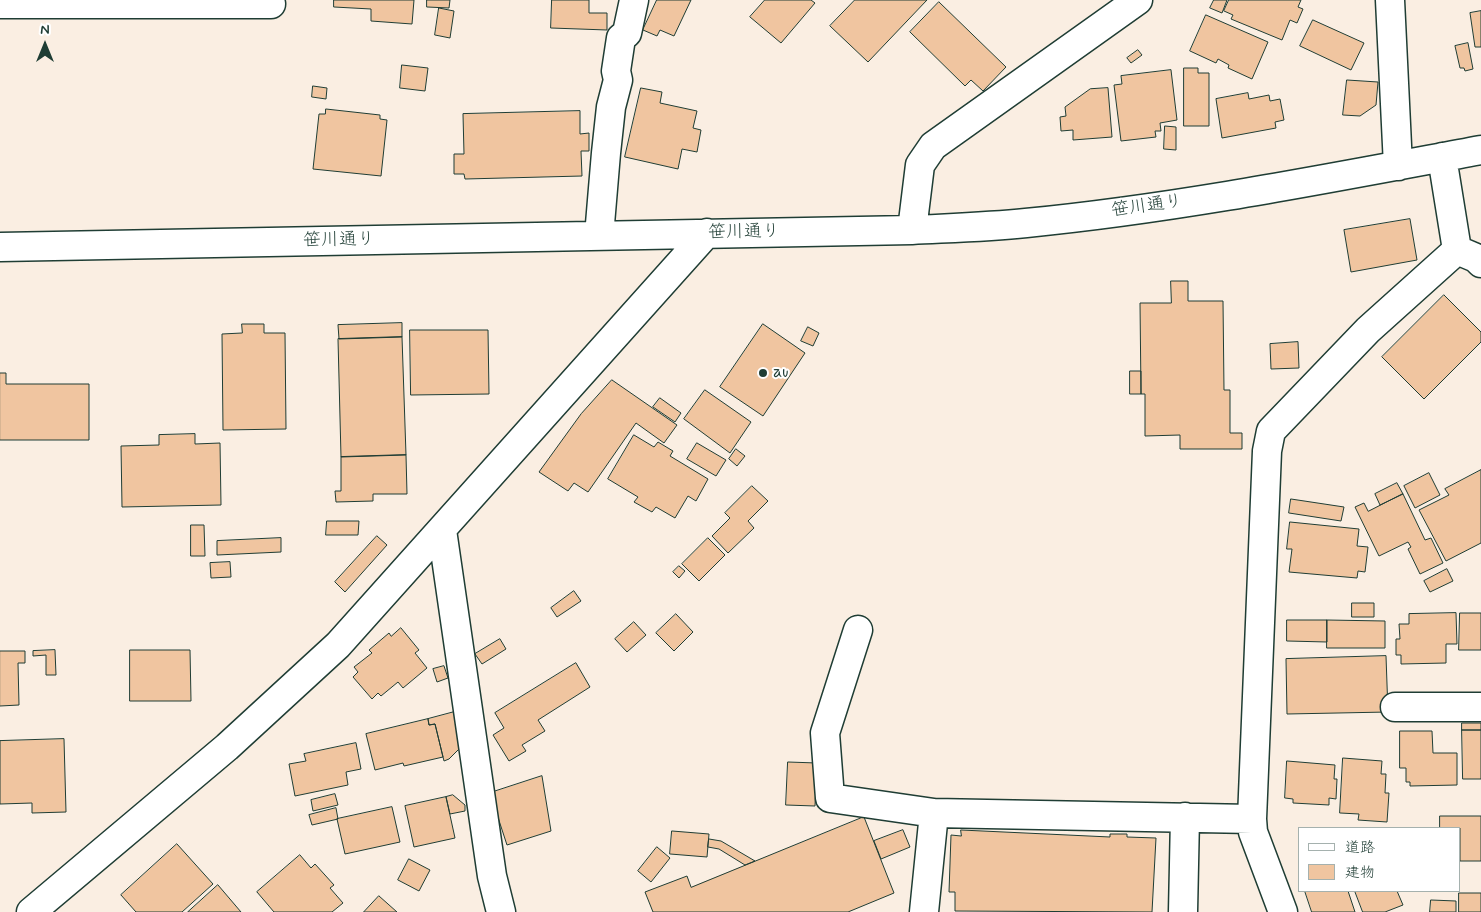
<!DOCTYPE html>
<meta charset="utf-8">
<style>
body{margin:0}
#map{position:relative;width:1481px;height:912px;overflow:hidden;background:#faeee2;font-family:Mynerve,"Klee One",sans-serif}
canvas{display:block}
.legend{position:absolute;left:1298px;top:827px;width:162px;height:65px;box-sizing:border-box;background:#fff;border:1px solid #a5b1ae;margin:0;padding:6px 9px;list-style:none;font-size:15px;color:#1f3d34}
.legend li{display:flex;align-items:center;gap:10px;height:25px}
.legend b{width:25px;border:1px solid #a5b1ae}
.north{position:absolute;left:20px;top:20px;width:50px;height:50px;-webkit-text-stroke:4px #fff;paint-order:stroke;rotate:0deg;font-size:14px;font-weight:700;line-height:20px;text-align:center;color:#1f3d34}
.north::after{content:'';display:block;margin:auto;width:18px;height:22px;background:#1f3d34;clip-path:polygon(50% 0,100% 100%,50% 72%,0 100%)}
</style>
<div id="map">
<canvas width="1481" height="912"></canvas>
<ul class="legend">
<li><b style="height:6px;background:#fff"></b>道路</li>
<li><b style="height:14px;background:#f0c5a0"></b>建物</li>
</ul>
<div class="north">N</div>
</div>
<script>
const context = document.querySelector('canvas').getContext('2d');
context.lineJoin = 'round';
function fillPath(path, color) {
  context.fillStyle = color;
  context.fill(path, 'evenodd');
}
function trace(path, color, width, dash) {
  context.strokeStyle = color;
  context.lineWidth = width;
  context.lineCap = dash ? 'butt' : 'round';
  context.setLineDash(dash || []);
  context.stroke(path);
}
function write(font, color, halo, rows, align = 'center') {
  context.font = font + ' Mynerve,"Klee One",sans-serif';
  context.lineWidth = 4;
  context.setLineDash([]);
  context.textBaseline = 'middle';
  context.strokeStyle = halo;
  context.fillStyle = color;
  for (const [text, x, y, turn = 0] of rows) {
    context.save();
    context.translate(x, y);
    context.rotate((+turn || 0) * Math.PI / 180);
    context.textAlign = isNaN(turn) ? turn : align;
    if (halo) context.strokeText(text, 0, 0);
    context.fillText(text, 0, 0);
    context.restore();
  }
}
const building = new Path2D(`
 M334,0H414L412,24L371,21V9L334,7Z
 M427,0H450L449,8L427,7Z
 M552,0H589V13H607V30L551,28Z
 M657,0H691L674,36L660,30L657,36L643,30Z
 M765,0H811L815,3L781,43L750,17Z
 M855,0H927L868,62L830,26Z
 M1214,0H1227L1222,13L1210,8Z
 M1229,0H1301L1298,7L1303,9L1297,23L1290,20L1282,40L1231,19L1233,15L1224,11Z
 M939,2L1006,67L983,91L971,80L965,86L910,32Z
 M439,8L454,11L450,38L435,35Z
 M1481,11V47H1475L1470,13Z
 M1206,15L1268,42L1252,79L1228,68L1229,65L1218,59L1216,63L1190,51Z
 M1313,20L1364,43L1351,70L1300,46Z
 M1468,43L1473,69L1465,71L1464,68H1460L1455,46Z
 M1138,50L1142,55L1131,63L1127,58Z
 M402,65L428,68L425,91L400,88Z
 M1184,68H1198V73H1209V126H1184Z
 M1171,70L1177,120L1160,123L1161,131H1155L1156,137L1121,141L1114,85L1122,84L1121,76Z
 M1347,80L1378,82L1376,105L1360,116L1343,115Z
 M313,86L327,88L326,99L312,97Z
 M641,88L662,92L660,103L697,111L693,128L701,130L697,152L682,149L678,169L625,157Z
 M1108,88L1112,137L1073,140V130L1061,131L1060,117L1066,116L1065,107L1090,89Z
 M1248,93L1249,99L1269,95L1270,101L1280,99L1284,120L1275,122L1276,128L1222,138L1216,99Z
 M326,109L380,115V119L387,120L381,176L313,169L319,114H325Z
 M580,111V134L589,133V151H581L582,176L465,179L464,174H454V154H464L463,114Z
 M1165,126L1176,127V150L1164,149Z
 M1410,219L1417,260L1351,272L1344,230Z
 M1171,281H1188V301H1223L1224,390H1230V433H1242V449H1180V435L1145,436V394H1141L1140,303H1171Z
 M1444,295L1481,332V342L1424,399L1382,357Z
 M402,323V337L339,339L338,325Z
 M242,324H264V333H285L286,429L223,430L222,334L242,333Z
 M763,324L805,353L763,416L720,387Z
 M808,327L819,333L813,346L801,341Z
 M410,330H488L489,394L411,395Z
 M402,337L406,455L341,457L338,339Z
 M1298,342L1299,368L1271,369L1270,344Z
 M1130,371H1141V394H1130Z
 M0,373H6V384H89V440H0Z
 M612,380L677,425L664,443L636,423L588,492L574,483L568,491L539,472L581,414Z
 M705,390L751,422L730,453L684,419Z
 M660,398L681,413L675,422L653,407Z
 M195,434V444L220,443L221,505L122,507L121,446L159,445V435Z
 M634,435L654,447L658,442L673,451L670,456L708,479L696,501L688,496L675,518L656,507L652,512L634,502L638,497L608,479Z
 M697,443L726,460L716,476L687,459Z
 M736,449L745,456L737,466L729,459Z
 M406,455L407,494H373V501L336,502L335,491H341V457Z
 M1481,470V543L1446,561L1419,510L1449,495L1445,489Z
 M1429,473L1440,495L1415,508L1404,486Z
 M1397,483L1403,494L1380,505L1375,494Z
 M752,486L768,501L748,521L754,528L728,553L712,536L730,518L725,513Z
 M1403,494L1425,540L1431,538L1443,563L1420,574L1408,549L1411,547L1408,542L1379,556L1355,507L1364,503L1368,511Z
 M1291,499L1344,507L1341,521L1289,513Z
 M327,521H359L358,535H326Z
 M1290,522L1359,529L1357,546L1368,547L1365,572L1358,571L1357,578L1289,572L1292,549H1287Z
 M191,525H204L205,556H191Z
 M377,536L387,545L345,592L335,582Z
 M281,538V552L217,555V541Z
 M708,538L725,555L699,581L682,564Z
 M230,562L231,577L211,578L210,563Z
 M679,566L685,571L679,578L673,572Z
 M1447,569L1453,581L1430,592L1424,581Z
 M574,591L581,601L557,617L551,608Z
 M1352,603H1374V617H1352Z
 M1456,613L1457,644H1446V663L1401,664V655H1396V639H1400L1399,624H1409V614Z
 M1460,613H1481V650H1459Z
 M676,614L693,632L674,651L656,633Z
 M1287,620H1327V642L1287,641Z
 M1327,620L1385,621V648H1327Z
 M634,622L646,635L627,652L615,639Z
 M401,628L419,650L415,653L427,668L403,688L398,682L381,696L378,693L372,699L353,677L358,672L354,667L372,653L369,650L389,633L391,636Z
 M500,639L506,649L482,664L475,654Z
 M55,650L56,675H46V655L33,656V651Z
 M130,650H190L191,701H130Z
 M0,651H25V663H18L19,705L0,706Z
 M1386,656L1388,712L1287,714L1286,659Z
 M576,663L590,687L538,720L545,731L522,745L526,751L509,761L493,735L504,728L495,713Z
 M444,666L448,678L437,682L433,669Z
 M458,711L462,746L449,759L444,761L435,724L429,725L428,719Z
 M428,719L429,725L435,724L443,757L404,766L403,763L375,770L366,734Z
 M1462,723H1481V730H1462Z
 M1462,730H1481V779H1463Z
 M1400,731H1432L1433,753H1457V785L1410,786V782H1406V768H1400Z
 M64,739L66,812L32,813V803L0,804V741Z
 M356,743L361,769L346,772L348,785L295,796L289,764L306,761L304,754Z
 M1343,758L1382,761L1381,774H1386L1385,793H1389L1387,822L1358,820L1359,814L1340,813Z
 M1287,761L1335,765L1334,779H1337L1336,799L1329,798V805L1293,803V799L1285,798Z
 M788,762L817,763L815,806L786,805Z
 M542,776L551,831L507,845L490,793Z
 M335,794L338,805L313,811L311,800Z
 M453,795L465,805V811L450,814L446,797Z
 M446,797L455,838L414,847L405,806Z
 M392,807L400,842L345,854L337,819Z
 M336,808L338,819L312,825L309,815Z
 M1440,816H1481V861H1460V828H1440Z
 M864,817L894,893L848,912H653L645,892L687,876L691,887Z
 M903,830L910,847L881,859L874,841Z
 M961,830L1110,837V834H1127V837L1156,838L1152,912L955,911V892H949L951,835L961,836Z
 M672,831L709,834L707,857L670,854Z
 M709,839L721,841L755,861L745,865L719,849L708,847Z
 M177,844L213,884L182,912H136L121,895Z
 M657,847L670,858L651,882L638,871Z
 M300,855L311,868L315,864L334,885L330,888L343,903L332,912H274L257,892Z
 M409,859L430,870L419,891L398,880Z
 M218,885L241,912H188Z
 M1305,891H1348L1355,912H1312Z
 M1355,891H1397L1403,905L1385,912H1363Z
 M1459,893H1481V912H1459Z
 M379,896L397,912H364Z
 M1431,900L1456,901V912H1430Z`);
const minor = new Path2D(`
 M1390,0L1398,166
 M0,4H271
 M1442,157L1457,250
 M912,230L920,165L933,146L1138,0
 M599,236L606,153L611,107L618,80L616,71L621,38L627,33L634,0
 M0,247L912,230C950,228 988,227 1026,223C1179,208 1330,178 1481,150
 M1457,250L1476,258L1481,263
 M442,530L492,876L501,912
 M858,630L825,733L830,798L934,813
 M1395,707H1481
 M31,912L227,747L338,645L707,233
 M924,912L934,813L1252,819
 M1183,912L1185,817
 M1283,912L1253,832L1252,819L1267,451L1271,431L1368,330L1457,250`);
const markers = [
 [763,373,5,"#1f3d34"]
];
const streetNames = [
 ["笹川通り",1147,207,-8],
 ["笹川通り",744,233,-1],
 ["笹川通り",339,241,-1]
];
const poiNames = [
 ["au",773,373]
];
fillPath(building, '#f0c5a0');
trace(building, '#1f3d34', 1);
trace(minor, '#1f3d34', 31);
trace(minor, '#fff', 28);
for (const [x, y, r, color] of markers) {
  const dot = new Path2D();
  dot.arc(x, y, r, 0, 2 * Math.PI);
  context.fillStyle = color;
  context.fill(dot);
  trace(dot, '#fff', 2);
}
write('18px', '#1f3d34', '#fff', streetNames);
write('18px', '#1f3d34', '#fff', poiNames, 'left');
</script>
